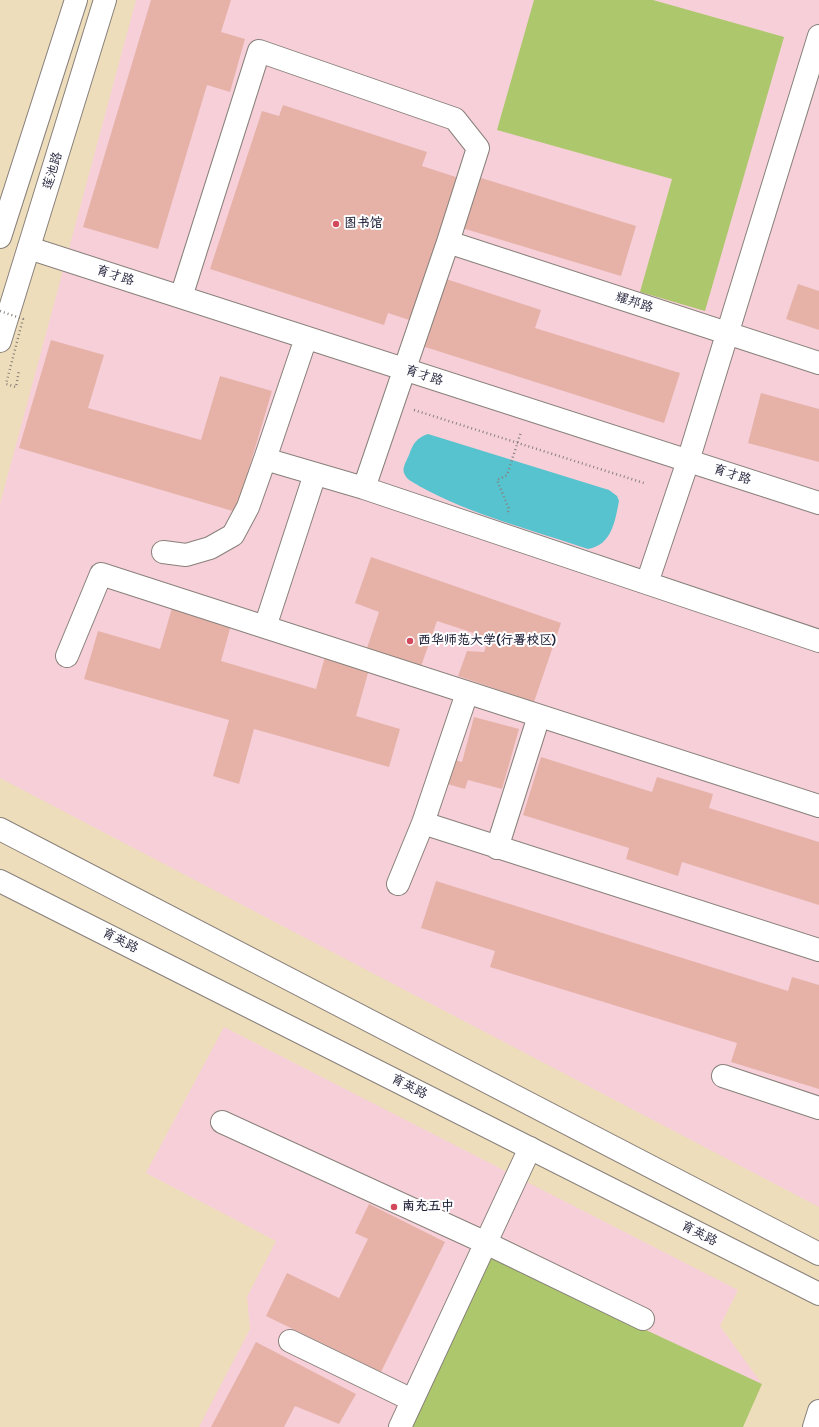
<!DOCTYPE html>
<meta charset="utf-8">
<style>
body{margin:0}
canvas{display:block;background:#edb}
</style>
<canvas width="819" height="1427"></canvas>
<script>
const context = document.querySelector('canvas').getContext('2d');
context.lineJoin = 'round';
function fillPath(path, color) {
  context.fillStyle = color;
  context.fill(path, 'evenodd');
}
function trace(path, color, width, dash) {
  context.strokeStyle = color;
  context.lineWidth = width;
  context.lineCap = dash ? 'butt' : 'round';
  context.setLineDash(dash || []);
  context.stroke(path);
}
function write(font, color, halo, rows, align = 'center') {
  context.font = font + ' Pangolin,"LXGW WenKai TC",sans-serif';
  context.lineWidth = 4;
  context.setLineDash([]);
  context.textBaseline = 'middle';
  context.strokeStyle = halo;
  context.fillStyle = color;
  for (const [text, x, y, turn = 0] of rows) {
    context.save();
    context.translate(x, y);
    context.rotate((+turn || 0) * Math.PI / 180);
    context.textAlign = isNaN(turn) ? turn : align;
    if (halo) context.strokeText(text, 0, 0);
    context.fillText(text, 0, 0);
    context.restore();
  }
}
const built = new Path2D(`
 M136,0H819V1207L0,778V504Z
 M224,1027L738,1290L720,1326L762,1384L743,1427H199L250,1329L247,1297L276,1241L146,1173Z`);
const green = new Path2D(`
 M534,0H653L784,37L705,311L640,292L672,179L497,130Z
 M491,1258L762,1384L743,1427H412Z`);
const water = new Path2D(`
 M428,434L609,490L617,496L619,501C615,521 612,545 588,549C532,530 472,515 419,486C415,483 407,480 405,475C401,469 406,462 409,455C413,444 416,438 428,434Z`);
const building = new Path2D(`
 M151,0H231L221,32L245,39L230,92L207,85L158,249L83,227Z
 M283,105L427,152L422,166L462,179L415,322L388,313L384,325L210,269L262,111L279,116Z
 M478,177L636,226L621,276L462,228Z
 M443,278L541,310L535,328L680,373L664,423L422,346Z
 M798,284L819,291V330L786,319Z
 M51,340L104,355L88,408L201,440L220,376L272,391L236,512L19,448Z
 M761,393L819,409V462L748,443Z
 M371,557L561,623L534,702L458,676L467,651L484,652L489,638L437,621L419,672L365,654L379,612L355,603Z
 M172,608L231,625L221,661L316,689L326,653L370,666L356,716L400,729L389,767L254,729L239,784L213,776L229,720L84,679L98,631L160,649Z
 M474,717L519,729L502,789L468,780L465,789L444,783L451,759L462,762Z
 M541,757L652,792L657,777L713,794L709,808L819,842V905L682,862L678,876L626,859L629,848L523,815Z
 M436,881L788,991L792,977L819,985V1089L731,1062L737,1043L490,967L495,951L421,928Z
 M369,1204L445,1242L381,1372L266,1316L287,1273L339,1298L368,1239L355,1233Z
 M256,1342L356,1394L339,1424L295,1406L284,1427H211Z`);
const path = new Path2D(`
 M414,410L644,483
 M508,512L509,509L497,480L507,475L521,432`);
const minor = new Path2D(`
 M448,242L819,363
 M29,248L819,503
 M181,297L259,51L455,119L478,148L448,242L364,488
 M265,459L306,338
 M163,552L186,555L210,548L233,535L248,507L265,459L364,488L819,641
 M647,583L688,461L819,36
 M265,627L315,474
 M67,656L101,574L819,806
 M423,823L819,950
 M497,848L539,716
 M398,884L423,823L467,693
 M723,1076L819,1108
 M222,1122L486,1243L643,1319
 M290,1341L412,1400
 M400,1427L530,1148
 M814,1427L819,1411`);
const tertiary = new Path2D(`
 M0,237L76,0
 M0,341L105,0`);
const secondary = new Path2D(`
 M0,829L819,1254
 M0,881L819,1294`);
const pathBridge = new Path2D(`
 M0,311L23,319L6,384L16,387L19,370`);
const markers = [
 [336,224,4,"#d1495b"],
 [410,641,4,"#d1495b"],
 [394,1207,4,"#d1495b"]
];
const streetNames = [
 ["莲池路",53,171,-73],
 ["育才路",115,276,18],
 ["耀邦路",634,303,18],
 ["育才路",424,376,18],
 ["育才路",732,475,18],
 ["育英路",120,941,27],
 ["育英路",409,1087,27],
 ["育英路",699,1234,27]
];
const poiNames = [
 ["图书馆",344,224],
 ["西华师范大学(行署校区)",418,641],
 ["南充五中",402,1207]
];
fillPath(built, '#f6cfd8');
fillPath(green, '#adc76c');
fillPath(water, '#57c3cf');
fillPath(building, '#e6b2a8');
trace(minor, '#88807b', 24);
trace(tertiary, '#88807b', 24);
trace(secondary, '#88807b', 24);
trace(path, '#88807b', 2.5, [1, 3]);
trace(minor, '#fff', 22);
trace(tertiary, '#fff', 22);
trace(secondary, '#fff', 22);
trace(pathBridge, '#88807b', 2.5, [1, 3]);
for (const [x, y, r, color] of markers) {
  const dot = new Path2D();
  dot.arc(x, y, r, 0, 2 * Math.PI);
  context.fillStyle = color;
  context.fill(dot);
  trace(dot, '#fff', 1.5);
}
write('13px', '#22223b', '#fff', streetNames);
write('bold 13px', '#22223b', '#fff', poiNames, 'left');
</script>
